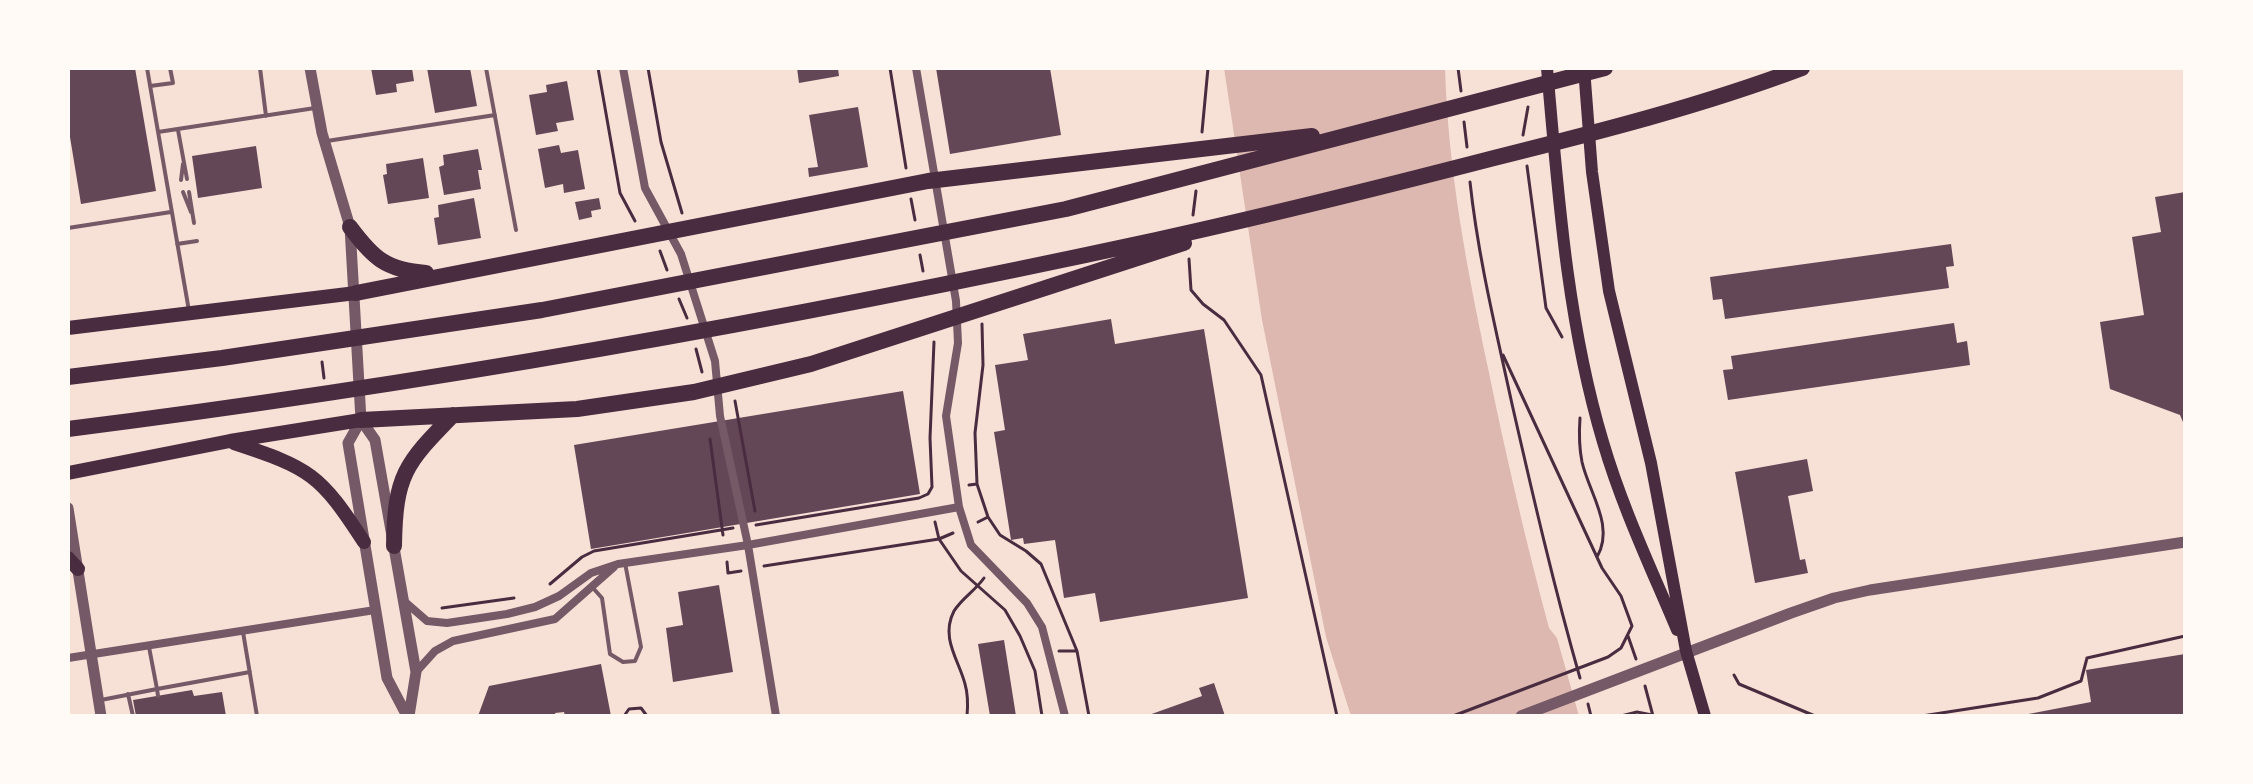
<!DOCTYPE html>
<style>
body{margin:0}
#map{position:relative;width:2253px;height:784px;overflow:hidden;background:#f7e1d7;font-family:"Zilla Slab",serif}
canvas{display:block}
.frame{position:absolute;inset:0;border:70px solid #fffaf5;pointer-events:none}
</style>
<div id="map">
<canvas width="2253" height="784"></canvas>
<div class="frame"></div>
</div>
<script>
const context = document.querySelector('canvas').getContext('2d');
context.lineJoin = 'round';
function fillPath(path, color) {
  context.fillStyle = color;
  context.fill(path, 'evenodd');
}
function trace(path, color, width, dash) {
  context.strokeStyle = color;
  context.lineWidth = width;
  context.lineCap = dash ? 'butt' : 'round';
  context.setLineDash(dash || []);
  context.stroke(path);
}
const water = new Path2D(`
 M1224,68H1445C1448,170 1467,269 1488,368C1506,456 1526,542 1549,628L1557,638L1579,716H1351L1326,637L1262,320Z`);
const building = new Path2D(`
 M68,68H135L156,191L81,204L68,125Z
 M371,68H412L414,81L396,84L397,92L376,95Z
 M427,68H470L477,106L435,113Z
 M797,68H838L839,76L799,83Z
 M936,68H1050L1061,135L950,154Z
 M567,81L574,120L556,123L558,131L536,135L529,95L547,92L546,85Z
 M858,107L868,167L809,177L808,168L818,167L809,115Z
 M559,145L561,153L578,150L585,189L564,193L563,184L545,188L538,149Z
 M256,146L262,188L198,198L192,156Z
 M478,149L482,170H478L481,189L444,195L439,167L444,165L443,155Z
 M423,158L429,198L388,204L383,175L387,174L386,164Z
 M2185,192V427L2180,415L2110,389L2100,322L2144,315L2132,237L2161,232L2155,197Z
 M474,198L481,238L438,245L434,218L439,217L438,205Z
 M599,198L601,209L591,211L592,217L579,220L575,202Z
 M1951,244L1954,266L1946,267L1949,288L1725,319L1722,299L1713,300L1710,277Z
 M1111,319L1115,344L1204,329L1248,598L1100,622L1095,593L1064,598L1055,540L1024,544L1023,538L1011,540L994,432L1005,430L995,365L1028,360L1023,334Z
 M1954,323L1957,343L1967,341L1970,365L1728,400L1723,370L1733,369L1731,356Z
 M903,391L920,494L591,549L574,445Z
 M1807,459L1813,491L1788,496L1800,560L1805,559L1808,573L1755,583L1735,472Z
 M719,585L733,672L673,682L666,628L683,625L678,592Z
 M1004,640L1016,716H990L978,644Z
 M2185,654V716H2018L2091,702L2086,670Z
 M601,664L611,716H565L564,712L555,713L556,716H478L489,686Z
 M1214,683L1225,716H1146L1202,696L1199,688Z
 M192,690L194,696L222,692L226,716H136L133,700Z`);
const path = new Path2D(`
 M598,68L620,193L635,221
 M648,68L661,142L682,213
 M890,68L906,168
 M1458,68L1461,91
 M1464,122L1467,147
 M1202,132L1208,68
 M1523,135L1528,107
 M1527,166L1546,308L1562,337
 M1470,182C1478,257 1496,330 1512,404C1533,496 1554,587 1580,678
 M911,199L915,220
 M1193,215L1196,191
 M660,251L667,270
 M920,255L923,271
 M1189,259L1191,290L1203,304L1224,320L1261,375L1337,716
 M679,299L687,318
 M696,349L702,372
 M322,362L324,378
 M735,401L755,511
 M1580,418C1579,432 1579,447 1582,462C1589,493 1615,526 1597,557
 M710,439L723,535
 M977,484L975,433L983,365L982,324
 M969,485L977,484L988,517
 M935,522L939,539L953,533
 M978,522L988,517L1000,535L1026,551L1041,564L1077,651
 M756,525L919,498L928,494L932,487L930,438L934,342
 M727,562L728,573L741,571
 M764,566L939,539L961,571L1005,610L1020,636L1035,671L1042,716
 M550,584L582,557L594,551L733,528
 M442,608L514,598
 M1628,636L1636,659
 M1059,651H1077L1089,716
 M1734,675L1739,684L1815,716
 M1645,686L1653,716
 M1588,704L1591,716
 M624,716L629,709L641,708L647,716
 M967,716C968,705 968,694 965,684C959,660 940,638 954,611C962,598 975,591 984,578
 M1453,716L1608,657L1621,648L1632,626L1621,596L1602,568L1503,355
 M1621,716L1637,712L1652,715
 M1922,716L2038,698L2081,681L2087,658L2185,636`);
const service = new Path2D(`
 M147,68L189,311
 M260,68L266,116
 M486,68L516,230
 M150,86L173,83L170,68
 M178,130L187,179
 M158,132L315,108
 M327,141L495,115
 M181,180L183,164
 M183,192L191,212
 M189,192L194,223
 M68,228L171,212
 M177,244L197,241
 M593,588L602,598L610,654L623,662L635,661L641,647L625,563
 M243,632L257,716
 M128,694L133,716
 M158,696L157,689L250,672
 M101,700L157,689L149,647`);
const minor = new Path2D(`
 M623,68L645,188L681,254L715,361L720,416L748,545L776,716
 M916,68L956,301L958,343L946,416L959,507L971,545L1027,603L1042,627L1065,716
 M404,601L427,621L447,623L507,614L535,607L559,596L591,573L618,564L748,545L959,507
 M68,658L375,610
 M416,672L435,651L453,641L555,619L614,567`);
const tertiary = new Path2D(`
 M310,68L322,133L350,227L361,420L348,443L387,678L407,716
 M361,420L375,440L416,672L409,716
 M68,508L101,716
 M1521,716L1791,613L1834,598L1870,590L2185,542`);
const secondary = new Path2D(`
 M1547,68C1558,193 1567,322 1603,442C1622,507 1651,568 1677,630
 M1584,68L1592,172L1609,291L1651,463L1686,651L1705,716`);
const primary = new Path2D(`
 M68,328L356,293
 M234,443C310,468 320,474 364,542
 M68,473L230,441L361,420
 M68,558L78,569`);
const motorway = new Path2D(`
 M350,227C373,258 386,270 426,273
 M356,293L928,181L1312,136
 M68,377L222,358L542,310L1066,209L1605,68
 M361,420L577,409L694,392L811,364L1184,243
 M68,429C434,383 796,318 1156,240C1270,215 1382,187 1494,158C1598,132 1701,106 1802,68
 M394,546C395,475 405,464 453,415`);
fillPath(water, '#dcb8b0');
fillPath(building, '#644757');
trace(path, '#4a2c40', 3);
trace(service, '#755966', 4);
trace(minor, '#755966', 8);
trace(tertiary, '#755966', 11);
trace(secondary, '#4a2c40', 12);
trace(primary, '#4a2c40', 14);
trace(motorway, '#4a2c40', 16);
</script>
